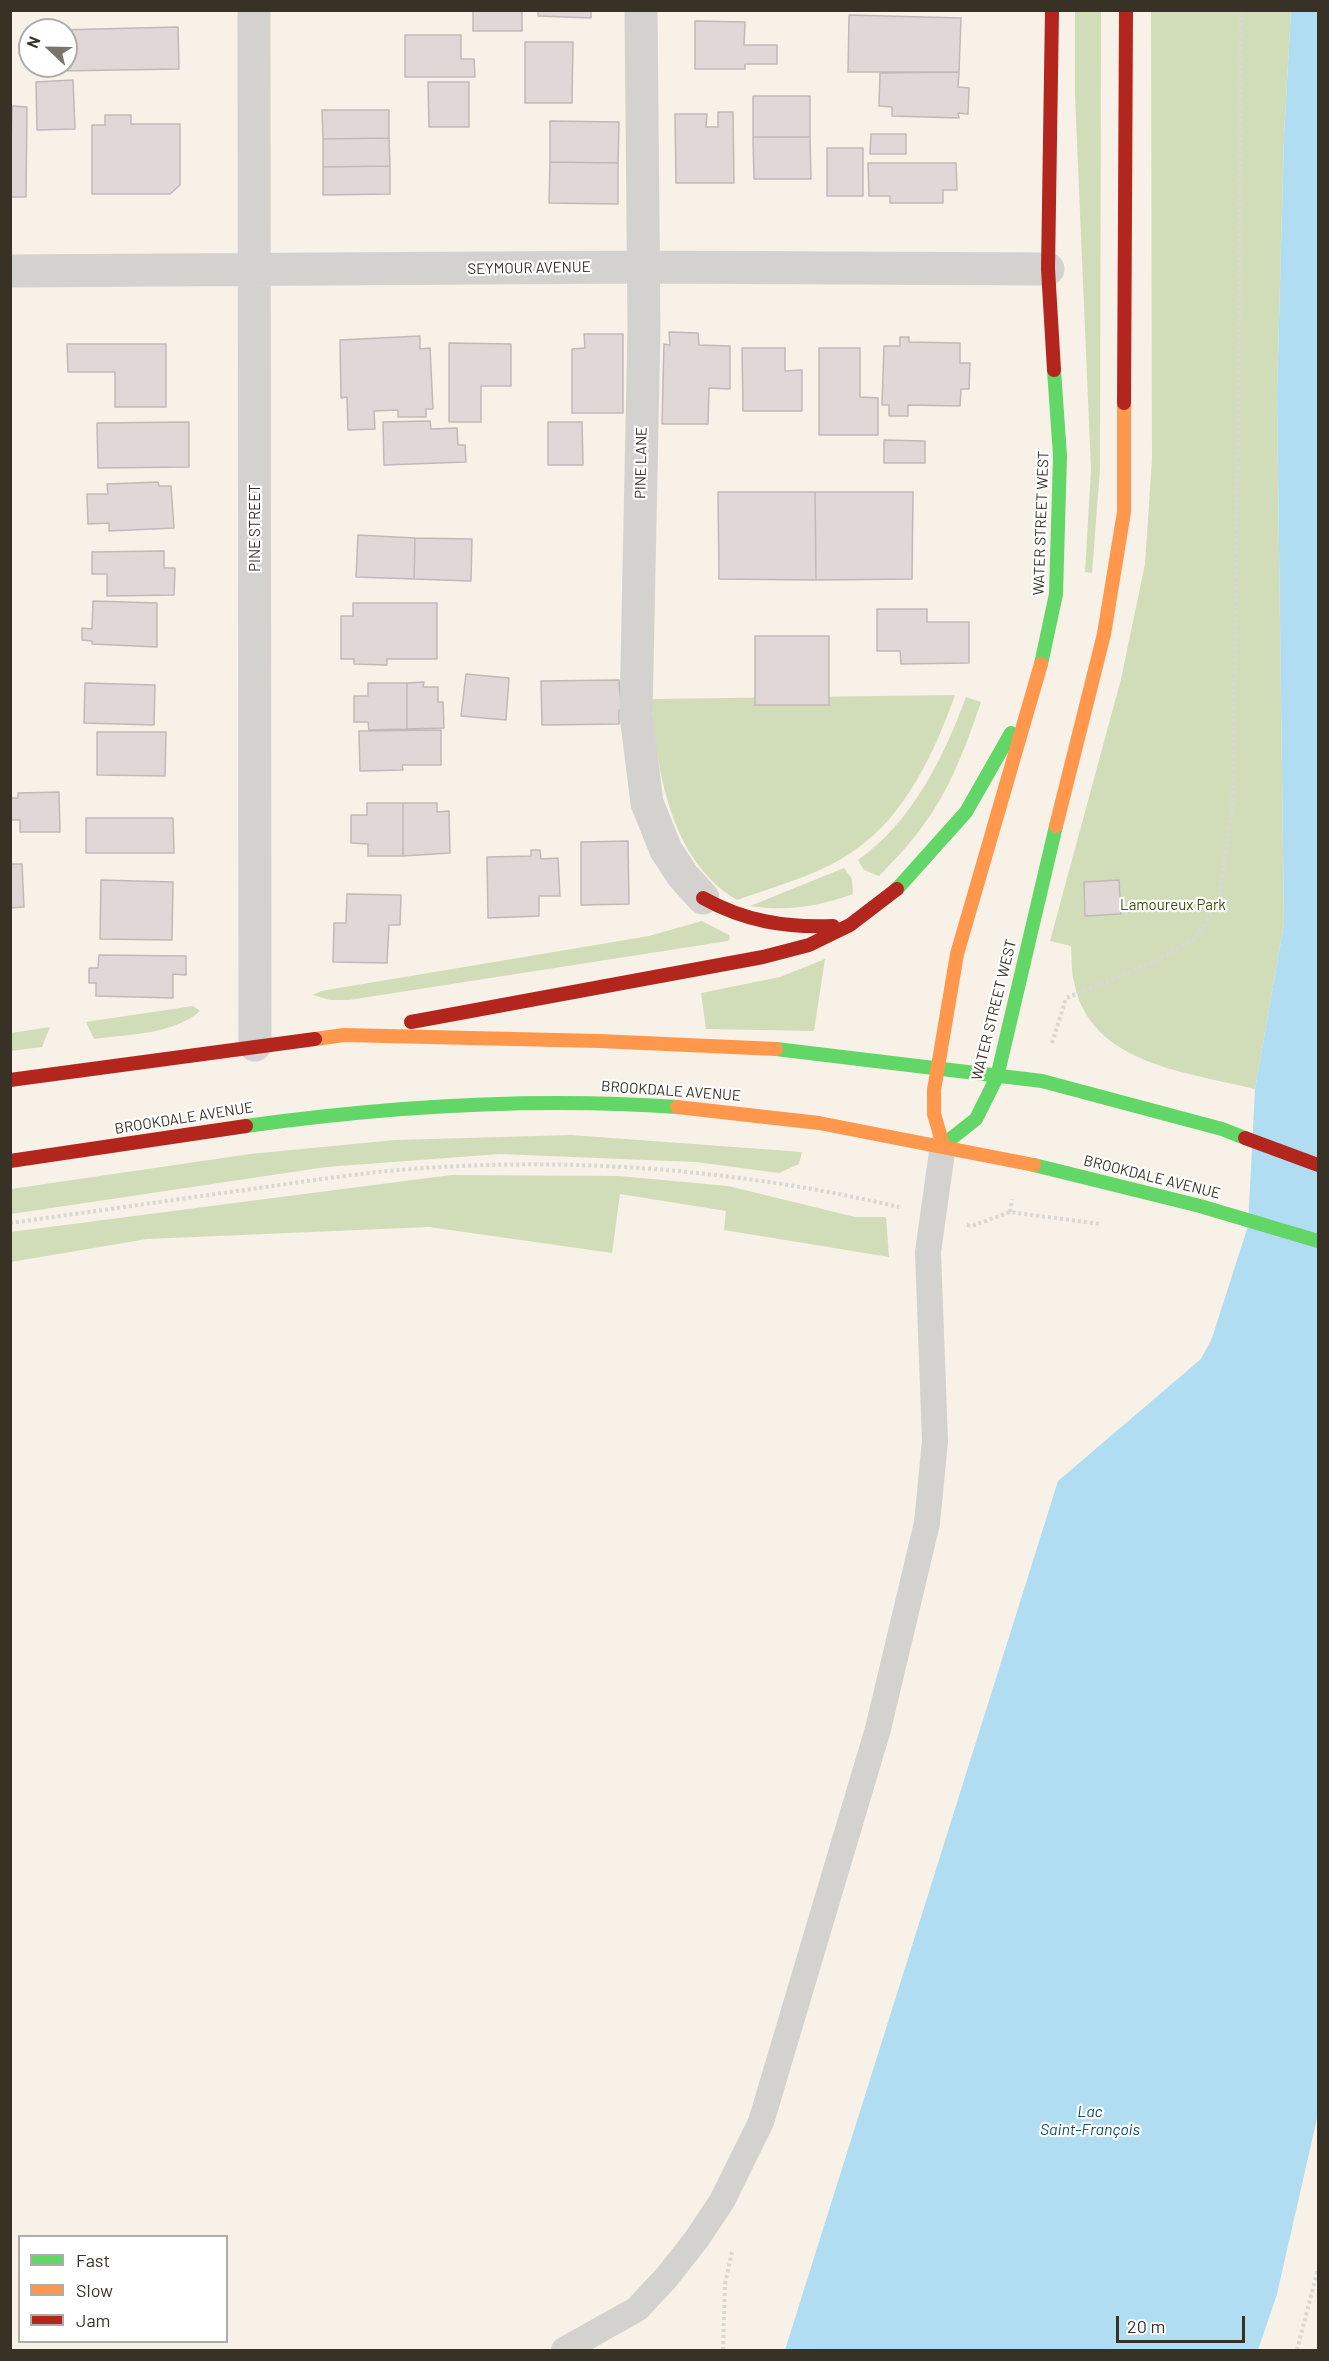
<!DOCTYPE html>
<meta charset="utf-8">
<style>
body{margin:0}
#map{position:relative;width:1329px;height:2361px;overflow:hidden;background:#f7f1e7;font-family:Barlow,sans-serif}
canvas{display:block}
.frame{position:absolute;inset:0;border:12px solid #383126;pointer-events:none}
.legend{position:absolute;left:18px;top:2235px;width:210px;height:108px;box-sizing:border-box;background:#fff;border:2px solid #afada8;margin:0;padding:8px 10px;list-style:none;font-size:18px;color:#383126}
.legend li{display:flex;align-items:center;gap:12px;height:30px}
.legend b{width:30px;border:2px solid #afada8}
.north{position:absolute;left:18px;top:18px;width:60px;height:60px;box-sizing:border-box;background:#fff;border:2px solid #afada8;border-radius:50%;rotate:292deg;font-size:16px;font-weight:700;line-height:24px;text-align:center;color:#383126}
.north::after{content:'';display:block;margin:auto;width:21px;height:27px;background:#7b746a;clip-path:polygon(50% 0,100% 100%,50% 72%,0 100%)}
.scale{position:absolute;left:1116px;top:2316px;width:129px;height:27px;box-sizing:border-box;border:3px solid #383126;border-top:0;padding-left:8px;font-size:18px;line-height:21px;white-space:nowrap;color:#383126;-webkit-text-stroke:4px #fff;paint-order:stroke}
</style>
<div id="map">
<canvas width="1329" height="2361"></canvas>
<div class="frame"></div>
<ul class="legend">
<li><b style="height:8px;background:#63d668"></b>Fast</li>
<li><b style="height:8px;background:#ff974d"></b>Slow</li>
<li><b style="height:8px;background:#b3261e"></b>Jam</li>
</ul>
<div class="north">N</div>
<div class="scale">20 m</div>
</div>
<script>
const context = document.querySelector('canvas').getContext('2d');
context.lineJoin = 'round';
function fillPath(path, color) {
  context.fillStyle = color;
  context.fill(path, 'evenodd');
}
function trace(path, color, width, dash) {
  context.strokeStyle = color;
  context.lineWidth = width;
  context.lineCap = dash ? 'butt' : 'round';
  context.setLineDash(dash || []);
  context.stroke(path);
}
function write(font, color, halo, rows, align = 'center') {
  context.font = font + ' Barlow,sans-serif';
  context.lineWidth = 4.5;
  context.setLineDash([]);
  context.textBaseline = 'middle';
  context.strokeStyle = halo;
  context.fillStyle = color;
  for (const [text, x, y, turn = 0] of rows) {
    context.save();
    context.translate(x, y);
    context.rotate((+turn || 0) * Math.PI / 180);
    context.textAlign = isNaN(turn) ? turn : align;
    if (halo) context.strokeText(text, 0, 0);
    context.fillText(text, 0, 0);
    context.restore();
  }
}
const green = new Path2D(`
 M1075,11H1101L1100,469L1092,573L1085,572L1091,470L1075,95Z
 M1151,11H1291L1284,136L1277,395L1284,924L1255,1089C1188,1072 1090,1065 1074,982C1071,971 1072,958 1071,946L1050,941L1121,679L1145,564L1152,460Z
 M955,695C935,751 906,815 855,850C822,874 776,886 737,900C670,860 657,771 651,699Z
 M966,697L981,702C955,778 937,819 879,876L864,870L858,860C912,822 944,757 966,697Z
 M844,868L852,879L853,894C818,906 788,912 750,906Z
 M702,921L729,935L730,938L728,941L349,1000H330L313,995L321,991L649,936Z
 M825,959L814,1031L706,1029L701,993L780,977Z
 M193,1006L200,1011C172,1035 130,1034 94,1039L86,1022Z
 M50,1027L42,1047L11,1051V1033Z
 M571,1135L802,1152L799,1164L779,1173L696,1162L500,1154L326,1167L11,1214V1189L250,1154L395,1140Z
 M451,1175L619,1176L728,1186L855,1217H886L889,1257L724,1230L726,1211L620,1194L612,1253L429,1227L147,1239L11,1262V1232Z`);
const water = new Path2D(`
 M1291,11H1318V2114L1277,2294L1258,2350H785L1058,1481L1201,1359L1212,1338L1248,1226L1255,1089L1284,924L1277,395L1284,136Z`);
const building = new Path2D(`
 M473,10H522V31H473Z
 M538,10H591V18L538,16Z
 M849,15L961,18L959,72H848Z
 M695,21L745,22L744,45H777V64H745V69H695Z
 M178,27L179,69L58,71V66H66V30H58Z
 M405,35H461V59H474L475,77H405Z
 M525,42H573L572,103H525Z
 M959,72L958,87L969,88L968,114L958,113L959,118L892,116V107L879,106L880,73Z
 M73,80L75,129L37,130L36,82Z
 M428,82H469V127H429Z
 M753,96H810V137H753Z
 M12,106L27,107L26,197H10Z
 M322,110H389V138L323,139Z
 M718,112H733L734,183H676L675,114H707L706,127H718Z
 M105,115H131V124H180V185L170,194H92V125H105Z
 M550,121L619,122L618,163L550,162Z
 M871,134H906V154H870Z
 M753,137H810L811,179H754Z
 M389,138L390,166L323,167V139Z
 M827,148H863V196H827Z
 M550,162L618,163V204L549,203Z
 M868,163H956L957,190H943V203H890V196H869Z
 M390,166V194L323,195V167Z
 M669,332L698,333L699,345L730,346V389L709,388L708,424H662L664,344L670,345Z
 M584,334H623V413H572V349L585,348Z
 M420,336V349L430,348L433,409H426V417H398V410L374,411L375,429L348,430L347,397L341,398L340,340Z
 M900,337H909V342L960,343V363H970L969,389H961L960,406L908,405V416H889V405H882L884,346H900Z
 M449,343L511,344V386H481V422H449Z
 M67,344H166V407H115V372H68Z
 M742,348H785V371L802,370V411H743Z
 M819,348H860V397L878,398V435H819Z
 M430,421L431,429L457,428L458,445H465L466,462L384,465L383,422Z
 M189,422V467L98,468L97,423Z
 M548,422H582L583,465H548Z
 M884,440L925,441V463H884Z
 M158,482L159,486H171L174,528L109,531V523L88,524L87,494H108L107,484Z
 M718,492H815L816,580L719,579Z
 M815,492H913L912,579L816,580Z
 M358,535L415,538L414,579L356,577Z
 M415,538L472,539L471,581L414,579Z
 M164,551V568H175L174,595L107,596V574H92V552Z
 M93,601L157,603V647L92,644V641L82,640V628L92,629Z
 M353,603H437V659H387V665L354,664V659H341V616H353Z
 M877,609H927V622H969V663L901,664L900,651H877Z
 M755,636H829V705H755Z
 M466,674L509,678L506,720L461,716Z
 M619,680L620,696L628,695V710H619V724L542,725L541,681Z
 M424,682L423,687H438V702H443L444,728L407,729V683Z
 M85,683L155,685L154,725L84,723Z
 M368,683H407V729L369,730L368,722H354V696H368Z
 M441,730V765H402L403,770L360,771L359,731Z
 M97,732H166L165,776L97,775Z
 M59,792L60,832H20V820H10V798H18V793Z
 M367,803H403V856H368V844L351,843V815H367Z
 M403,803H437V812L449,811L450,853L403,856Z
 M86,818H173L174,853H86Z
 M628,841L629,904L581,905V842Z
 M531,850H540L541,859L558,858L560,896H539V916L488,918L487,857L531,856Z
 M10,864H22L24,907L10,908Z
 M101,880L173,882L172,940L100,939Z
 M1119,880L1121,914L1085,916L1084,882Z
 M347,894L401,895L400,925H389L387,963L333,962L334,923H346Z
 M99,955L186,956V975L173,974V998L96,996V983H89V968H98Z`);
const path = new Path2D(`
 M1052,1043L1066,998L1147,965L1191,942L1213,913L1220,892L1233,800L1239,340L1241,10
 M1010,1212L1012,1199
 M10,1223C91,1212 172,1200 252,1189C315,1180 378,1170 441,1167C594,1158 750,1172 899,1207
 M967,1225L972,1226L1010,1212L1100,1224
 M723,2350L725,2284L732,2252
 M1297,2350L1318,2269`);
const lane = new Path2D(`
 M564,2350L637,2309L666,2278L696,2240L722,2201L761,2122L878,1729L927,1523L935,1441L928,1252L943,1145`);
const street = new Path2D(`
 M254,10L255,1045
 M641,10L644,328L636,715L647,803L666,850L683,876L703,898
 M10,271L642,267L1048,269`);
const fast = new Path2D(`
 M1041,664L1056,594L1060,456L1054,370
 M897,889L966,812L1011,733
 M776,1049L1042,1081L1222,1129L1245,1138
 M246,1126C390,1106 532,1097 677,1107
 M943,1145L976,1119L997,1077L1056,826
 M1034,1165L1200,1206L1318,1241`);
const slow = new Path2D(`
 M1056,826L1104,634L1124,512V403
 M315,1039L344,1035L599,1041L776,1049
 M677,1107L819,1123L1034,1165
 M943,1145L934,1114V1090L957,954L1041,664`);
const jam = new Path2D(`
 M1052,10L1048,269L1054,370
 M1124,403L1126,10
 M703,898C744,921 786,928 833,926
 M411,1022L763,957L809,945L850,925L897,889
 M10,1080L315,1039
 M1245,1138L1318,1165
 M10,1161L246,1126`);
const streetNames = [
 ["SEYMOUR AVENUE",529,268,-1],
 ["PINE LANE",641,463,-89],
 ["WATER STREET WEST",1041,523,-88],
 ["PINE STREET",255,528,-90],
 ["WATER STREET WEST",994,1010,-76],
 ["BROOKDALE AVENUE",671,1091,4],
 ["BROOKDALE AVENUE",184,1118,-9],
 ["BROOKDALE AVENUE",1152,1177,14]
];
const parkNames = [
 ["Lamoureux Park",1173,905]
];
const waterNames = [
 ["Lac",1090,2112],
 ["Saint-François",1090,2130]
];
fillPath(green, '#d1ddb9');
fillPath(water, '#b0ddf2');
fillPath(building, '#e0d8d7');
trace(building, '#c1b9b8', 1.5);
trace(path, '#d8d7d3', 4, [3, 3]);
trace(lane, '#d4d2ce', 26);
trace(street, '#d4d2ce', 33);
trace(fast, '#63d668', 14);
trace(slow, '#ff974d', 14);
trace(jam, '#b3261e', 14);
write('15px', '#383126', '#fff', streetNames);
write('15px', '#385403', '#fff', parkNames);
write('italic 16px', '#08526e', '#fff', waterNames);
</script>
